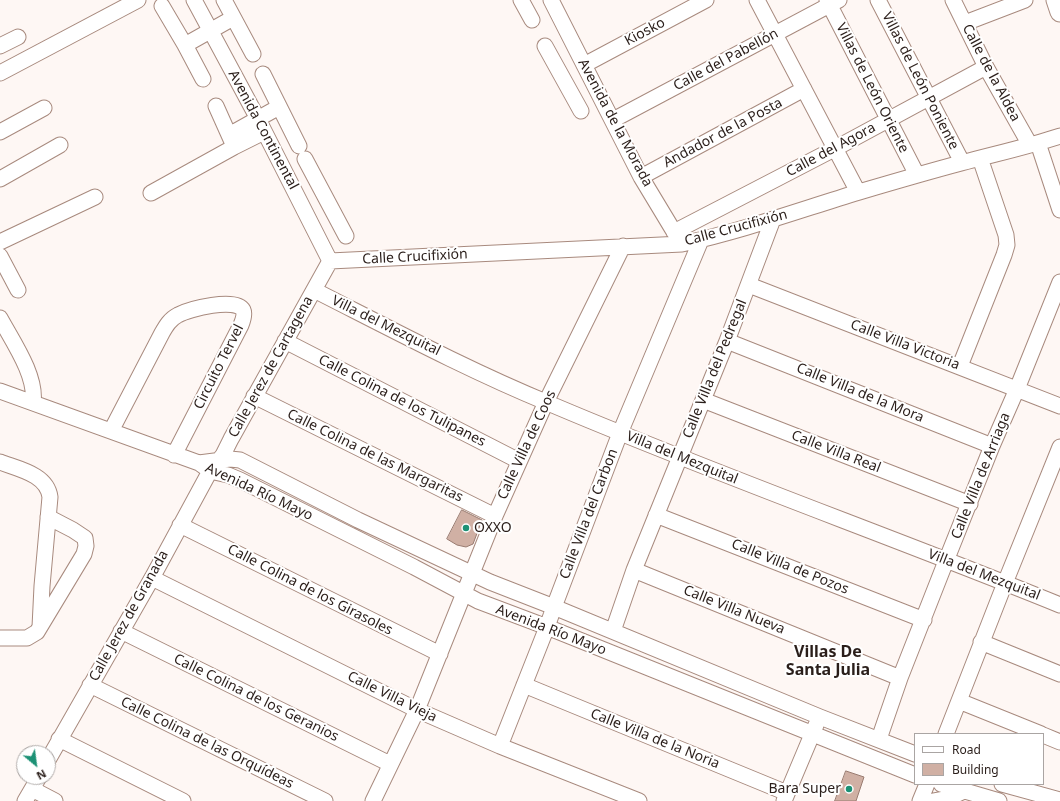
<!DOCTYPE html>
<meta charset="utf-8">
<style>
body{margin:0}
#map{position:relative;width:1060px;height:801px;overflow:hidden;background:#fef7f4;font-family:"Noto Sans",sans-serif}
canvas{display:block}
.legend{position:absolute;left:914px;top:733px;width:130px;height:52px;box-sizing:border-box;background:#fff;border:1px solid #aaa5a3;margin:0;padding:5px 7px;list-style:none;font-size:12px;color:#2a1e1a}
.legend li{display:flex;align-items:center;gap:8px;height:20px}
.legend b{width:20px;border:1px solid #aaa5a3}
.north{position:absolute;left:16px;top:745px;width:40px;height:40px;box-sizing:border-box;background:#fff;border:1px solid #aaa5a3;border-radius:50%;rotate:151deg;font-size:11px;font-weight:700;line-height:16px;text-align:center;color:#2a1e1a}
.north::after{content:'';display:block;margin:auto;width:14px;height:18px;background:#1c9175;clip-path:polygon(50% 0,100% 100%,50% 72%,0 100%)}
</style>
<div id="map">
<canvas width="1060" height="801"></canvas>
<ul class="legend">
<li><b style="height:5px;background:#fff"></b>Road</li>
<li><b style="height:11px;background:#d0b0a4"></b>Building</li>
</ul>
<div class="north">N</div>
</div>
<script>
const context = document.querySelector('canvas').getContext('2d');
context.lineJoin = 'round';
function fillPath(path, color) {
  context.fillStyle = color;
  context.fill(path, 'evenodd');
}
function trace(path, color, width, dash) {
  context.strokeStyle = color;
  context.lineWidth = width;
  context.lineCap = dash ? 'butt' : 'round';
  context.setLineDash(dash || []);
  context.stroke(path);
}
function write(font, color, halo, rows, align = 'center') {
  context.font = font + ' "Noto Sans",sans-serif';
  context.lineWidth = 4;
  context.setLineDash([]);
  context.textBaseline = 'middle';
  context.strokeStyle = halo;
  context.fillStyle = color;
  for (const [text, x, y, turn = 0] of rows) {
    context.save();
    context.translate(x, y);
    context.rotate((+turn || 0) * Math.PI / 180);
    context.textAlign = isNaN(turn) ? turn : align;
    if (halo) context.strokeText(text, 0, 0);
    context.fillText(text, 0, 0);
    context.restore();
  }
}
const building = new Path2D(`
 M462,510L482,520L473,544L466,547L457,545L447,539Z
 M846,771L864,777L856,801H835Z`);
const minor = new Path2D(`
 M194,0L258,119L330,261
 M224,0L253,54
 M521,0L532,20
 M551,0L641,177L679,240
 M757,0L858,192
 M827,0L917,175
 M878,0L962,162
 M953,0L986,67L1030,145
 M162,6L185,45L203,79
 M965,23L1025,0
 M185,45L233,18
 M0,46L18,37
 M545,46L581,111
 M584,65L706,0
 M0,73L138,0
 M263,74L299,146
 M216,106L233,144
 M613,120L839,0
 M0,132L44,108
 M229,135L279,107
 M1038,143L1060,210
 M305,159L346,236
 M641,177L804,89
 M0,179L60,145
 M151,193L234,147L264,132
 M674,232L836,148L986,67
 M0,242L95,197
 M0,256L18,290
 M330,261L682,244C742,231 800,210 859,192C893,182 927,172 961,163C994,154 1027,147 1060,136
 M749,285L1060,406
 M314,290C391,329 468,370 548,403C717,475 890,536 1060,605
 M0,318C13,342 37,376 33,403
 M285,341L519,461
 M727,341L992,446
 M960,366L1004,255L1007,245L1006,235L980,158
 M0,391L199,463L210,471L228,475L240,480L414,567L478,601L547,627L915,775
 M254,396L495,516
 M703,400L970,504
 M111,431L162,333C166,326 170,319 178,315C189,309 236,297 243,310C245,314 243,320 241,325L174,455
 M0,462C18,469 47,474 50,497L42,586L40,627
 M199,463L230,459L240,460L358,520L490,582L554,607L820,717L915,754
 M656,515L924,620
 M180,525L440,654
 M634,570L900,678
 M152,578L417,710L500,746L639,801
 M121,631L390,764
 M613,631L634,570L727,341L773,219
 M0,638H27L37,632L84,554L86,546L85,538L73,530L48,517
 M981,642L1060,674
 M90,685L325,801
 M524,685L787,793
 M959,701L1041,734
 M946,734L1005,583L1060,447
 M1043,735L1060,742
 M59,739L183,801
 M879,739L900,678L946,561L992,446L1017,389L1060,282
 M500,746L547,627L554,607L620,433L701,240
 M48,760L152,578L210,471L223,455L231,439L330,261
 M941,784L999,801
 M1002,784L1060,800
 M32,789L55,801
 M25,801L39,777
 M373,801L417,710L495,516L546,402L623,246
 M784,801L816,725
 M920,801L927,784
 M933,801L949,798L964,791`);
const major = new Path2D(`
 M1056,0L1060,12`);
const markers = [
 [466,528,4,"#1c9175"],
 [849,789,4,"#1c9175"]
];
const streetNames = [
 ["Kiosko",645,32,-28],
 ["Calle del Pabellón",726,60,-28],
 ["Calle de la Aldea",991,73,62],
 ["Villas de León Poniente",920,81,63],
 ["Villas de León Oriente",872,88,63],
 ["Avenida de la Morada",615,123,62],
 ["Avenida Continental",263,130,62],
 ["Andador de la Posta",723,133,-28],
 ["Calle del Agora",831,150,-28],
 ["Calle Crucifixión",736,228,-15],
 ["Calle Crucifixión",415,257,-3],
 ["Villa del Mezquital",386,326,26],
 ["Calle Villa Victoria",905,345,21],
 ["Circuito Tervel",219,367,-63],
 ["Calle Jerez de Cartagena",271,367,-61],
 ["Calle Villa del Pedregal",715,369,-68],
 ["Calle Villa de la Mora",860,393,22],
 ["Calle Colina de los Tulipanes",402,401,27],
 ["Calle Villa de Coos",527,445,-65],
 ["Calle Villa Real",836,452,21],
 ["Calle Colina de las Margaritas",375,456,26],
 ["Villa del Mezquital",682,458,22],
 ["Calle Villa de Arriaga",981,476,-68],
 ["Avenida Río Mayo",259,492,25],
 ["Calle Villa del Carbon",589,514,-69],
 ["Calle Villa de Pozos",790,567,22],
 ["Villa del Mezquital",984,575,21],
 ["Calle Colina de los Girasoles",310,590,27],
 ["Calle Villa Nueva",734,610,22],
 ["Calle Jerez de Granada",129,616,-61],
 ["Avenida Río Mayo",551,630,21],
 ["Calle Villa Vieja",392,697,26],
 ["Calle Colina de los Geranios",256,698,26],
 ["Calle Villa de la Noria",655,739,22],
 ["Calle Colina de las Orquídeas",207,743,26]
];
const poiNames = [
 ["OXXO",474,528],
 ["Bara Super",841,789,"right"]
];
const quarterNames = [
 ["Villas De",828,652],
 ["Santa Julia",828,670]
];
fillPath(building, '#d0b0a4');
trace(building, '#997b70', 1);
trace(minor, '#a88a7e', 17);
trace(major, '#a88a7e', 21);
trace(minor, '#fff', 15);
trace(major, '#fff', 19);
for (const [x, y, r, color] of markers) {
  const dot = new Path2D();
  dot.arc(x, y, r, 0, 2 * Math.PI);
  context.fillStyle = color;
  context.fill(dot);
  trace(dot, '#fff', 1.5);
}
write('14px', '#2a1e1a', '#fff', streetNames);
write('14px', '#2a1e1a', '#fff', poiNames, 'left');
write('bold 16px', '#2a1e1a', '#fff', quarterNames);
</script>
